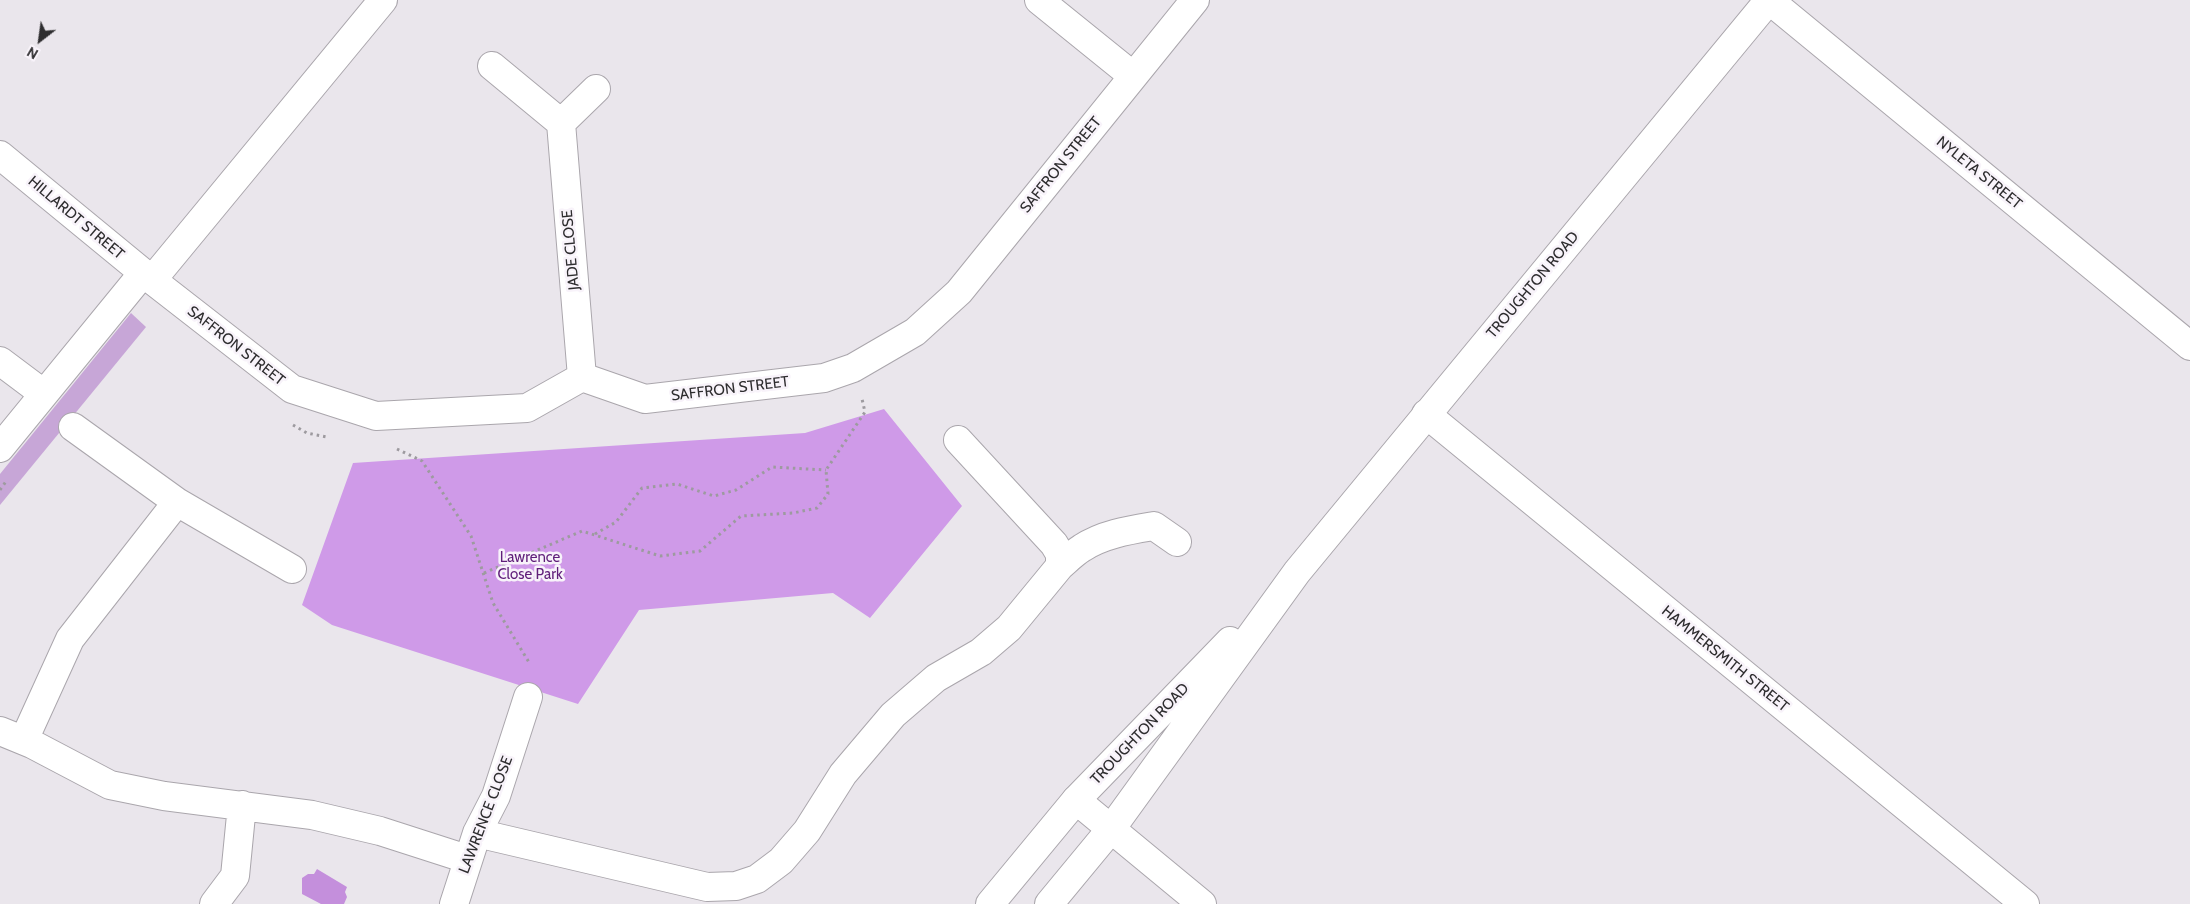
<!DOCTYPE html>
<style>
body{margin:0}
#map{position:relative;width:2190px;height:904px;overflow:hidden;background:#eae6ec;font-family:Cabin,sans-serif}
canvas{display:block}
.north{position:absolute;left:15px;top:15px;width:50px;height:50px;-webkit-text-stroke:4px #f8f3fa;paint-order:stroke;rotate:210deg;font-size:14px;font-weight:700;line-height:20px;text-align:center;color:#2e2d2f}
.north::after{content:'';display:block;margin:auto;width:18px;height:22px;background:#2e2d2f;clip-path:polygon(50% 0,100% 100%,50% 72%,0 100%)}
</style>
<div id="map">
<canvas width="2190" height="904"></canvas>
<div class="north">N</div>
</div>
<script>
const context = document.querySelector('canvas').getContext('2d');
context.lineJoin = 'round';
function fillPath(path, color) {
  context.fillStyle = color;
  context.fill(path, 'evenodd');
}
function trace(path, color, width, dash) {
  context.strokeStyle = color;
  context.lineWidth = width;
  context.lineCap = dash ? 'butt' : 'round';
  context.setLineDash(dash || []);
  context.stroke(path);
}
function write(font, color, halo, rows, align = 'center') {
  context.font = font + ' Cabin,sans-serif';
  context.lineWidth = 5;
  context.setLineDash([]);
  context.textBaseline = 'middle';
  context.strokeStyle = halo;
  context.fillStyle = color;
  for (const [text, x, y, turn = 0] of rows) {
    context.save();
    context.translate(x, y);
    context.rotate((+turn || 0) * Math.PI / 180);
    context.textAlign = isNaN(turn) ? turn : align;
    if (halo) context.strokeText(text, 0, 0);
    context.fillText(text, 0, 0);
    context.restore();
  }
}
const green = new Path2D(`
 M131,313L146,327L0,505V474Z`);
const forest = new Path2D(`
 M884,409L962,506L870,618L833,593L639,610L578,704L332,625L302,605L353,463L805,433Z`);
const water = new Path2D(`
 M317,869L347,887L345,892L347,897L344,904H321L302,894V878L308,874H314Z`);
const path = new Path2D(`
 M293,425L307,433L327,437
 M397,449L422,461L471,536L493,603L530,664
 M0,490L7,480
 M595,534L616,522L642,488L677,484L714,496L736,490L772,467L826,470
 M484,573L582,531L660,556L700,551L741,516L793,513L817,508L828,494L826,470L865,412L862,399`);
const minor = new Path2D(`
 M1039,0L1133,76
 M1769,0L2190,346
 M492,66L561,123L596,89
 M561,123L582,377
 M0,155L152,280L292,389L376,416L527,408L582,377L645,399L824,378L853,368L915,332L959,292L1195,0
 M152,280L383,0
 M0,361L44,394
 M1426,414L2025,904
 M73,427L177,502L292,569
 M0,448L143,273
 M1060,566C1067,560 1074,553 1082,548C1103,534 1130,530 1154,526L1177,542
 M0,731L32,744L110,785L164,796L312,815L380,831L467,859
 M24,740L70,639L177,502
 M1076,800L1202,904
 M477,833L707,887L736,886L757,879L781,861L807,831L843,774L893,715L936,678L981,652L1009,628L1060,566V554L1054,544L958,440
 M214,904L235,876L242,805
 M454,904L477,833L496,796L528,697`);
const major = new Path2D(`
 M990,904L1076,800L1230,641
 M1049,904L1111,829L1297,572L1769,0`);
const streetNames = [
 ["SAFFRON STREET",1061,165,-51],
 ["NYLETA STREET",1979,173,39],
 ["HILLARDT STREET",76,218,40],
 ["JADE CLOSE",571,250,-95],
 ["TROUGHTON ROAD",1533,285,-50],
 ["SAFFRON STREET",236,346,38],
 ["SAFFRON STREET",730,389,-7],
 ["HAMMERSMITH STREET",1725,659,39],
 ["TROUGHTON ROAD",1140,734,-46],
 ["LAWRENCE CLOSE",486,815,-69]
];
const parkNames = [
 ["Lawrence",530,558],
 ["Close Park",530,575]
];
fillPath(green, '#c7a6d7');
fillPath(forest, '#cf9ae8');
fillPath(water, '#c48fdc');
trace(minor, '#aaa6ac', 30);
trace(major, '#aaa6ac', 30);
trace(path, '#9d9a9f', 3, [2.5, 4]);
trace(minor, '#fff', 28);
trace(major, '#fff', 28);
write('15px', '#2e2d2f', '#f8f3fa', streetNames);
write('15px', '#601f7a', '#f8f3fa', parkNames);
</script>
